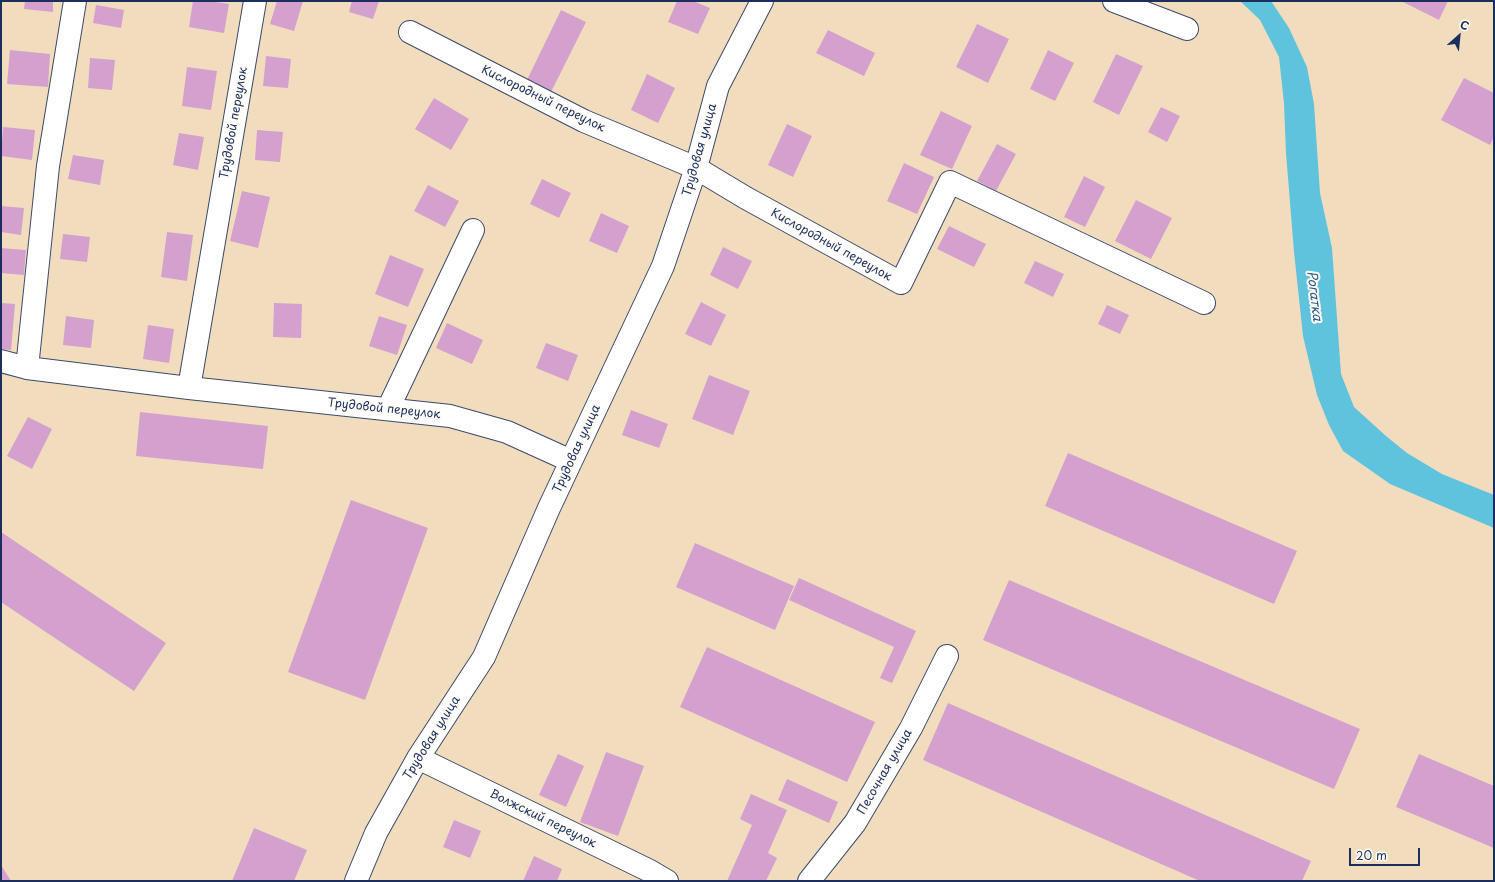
<!DOCTYPE html>
<meta charset="utf-8">
<style>
body{margin:0}
#map{position:relative;width:1495px;height:882px;overflow:hidden;background:#f1ddbe;font-family:"Playpen Sans",sans-serif}
canvas{display:block}
.frame{position:absolute;inset:0;border:2px solid #1b2f5e;pointer-events:none}
.north{position:absolute;left:1439px;top:16px;width:40px;height:40px;-webkit-text-stroke:3px #fdfcf7;paint-order:stroke;rotate:27deg;font-size:11px;font-weight:700;line-height:16px;text-align:center;color:#1b2f5e}
.north::after{content:'';display:block;margin:auto;width:14px;height:18px;background:#1b2f5e;clip-path:polygon(50% 0,100% 100%,50% 72%,0 100%)}
.scale{position:absolute;left:1349px;top:848px;width:71px;height:18px;box-sizing:border-box;border:2px solid #1b2f5e;border-top:0;padding-left:5px;font-size:12px;line-height:14px;white-space:nowrap;color:#1b2f5e;-webkit-text-stroke:3px #fdfcf7;paint-order:stroke}
</style>
<div id="map">
<canvas width="1495" height="882"></canvas>
<div class="frame"></div>
<div class="north">С</div>
<div class="scale">20 m</div>
</div>
<script>
const context = document.querySelector('canvas').getContext('2d');
context.lineJoin = 'round';
function fillPath(path, color) {
  context.fillStyle = color;
  context.fill(path, 'evenodd');
}
function trace(path, color, width, dash) {
  context.strokeStyle = color;
  context.lineWidth = width;
  context.lineCap = dash ? 'butt' : 'round';
  context.setLineDash(dash || []);
  context.stroke(path);
}
function write(font, color, halo, rows, align = 'center') {
  context.font = font + ' "Playpen Sans",sans-serif';
  context.lineWidth = 4;
  context.setLineDash([]);
  context.textBaseline = 'middle';
  context.strokeStyle = halo;
  context.fillStyle = color;
  for (const [text, x, y, turn = 0] of rows) {
    context.save();
    context.translate(x, y);
    context.rotate((+turn || 0) * Math.PI / 180);
    context.textAlign = isNaN(turn) ? turn : align;
    if (halo) context.strokeText(text, 0, 0);
    context.fillText(text, 0, 0);
    context.restore();
  }
}
const water = new Path2D(`
 M1240,1H1271L1289,28L1307,67L1314,104L1320,193L1332,248L1341,374L1354,407L1386,436L1407,453L1442,474L1494,495V528L1390,484L1343,451L1329,425L1317,395L1303,336L1294,252L1286,153L1284,103L1279,57L1260,20Z`);
const building = new Path2D(`
 M25,1H53V12L24,9Z
 M193,1H209L229,4L224,33L189,27Z
 M277,1H303L294,31L270,24Z
 M352,1H379L373,19L349,12Z
 M677,1H693L710,8L698,34L668,22Z
 M1401,1H1448L1439,20Z
 M96,5L124,10L121,28L93,23Z
 M561,10L586,22L551,92L527,80Z
 M977,24L1009,39L988,83L956,67Z
 M828,30L875,53L864,76L816,53Z
 M10,50L50,54L48,87L7,84Z
 M1048,50L1074,63L1055,101L1030,89Z
 M1116,54L1143,66L1119,115L1093,102Z
 M266,56L291,59L288,88L263,86Z
 M90,58L115,60L112,90L88,88Z
 M187,67L217,71L211,110L182,106Z
 M647,74L675,88L658,123L631,110Z
 M1464,78L1494,93V137L1490,145L1441,120Z
 M434,98L469,119L451,150L415,129Z
 M1161,107L1180,116L1167,142L1148,132Z
 M941,111L972,126L952,169L920,155Z
 M787,124L812,136L793,177L768,165Z
 M3,127L35,130L32,160L1,156Z
 M257,130L283,132L280,162L255,160Z
 M179,133L204,137L198,170L173,165Z
 M997,144L1016,154L996,191L977,181Z
 M73,155L104,160L100,185L68,179Z
 M904,163L934,177L917,214L887,201Z
 M1084,176L1105,187L1085,227L1064,217Z
 M542,179L571,193L559,218L530,204Z
 M428,185L459,201L445,227L414,211Z
 M242,191L270,197L258,248L230,241Z
 M1136,200L1172,218L1151,259L1115,241Z
 M1,206L24,208L21,235L1,232Z
 M601,213L629,226L617,253L589,241Z
 M949,226L986,244L974,267L937,249Z
 M167,232L193,235L187,281L161,277Z
 M63,234L90,237L87,262L60,259Z
 M723,247L752,261L738,289L710,275Z
 M1,248L26,250L24,275L1,273Z
 M390,255L424,269L408,307L375,294Z
 M1035,261L1064,274L1053,297L1024,283Z
 M701,302L726,315L711,346L685,334Z
 M1,303L15,304L11,350L1,349Z
 M274,303L302,304L301,338L273,337Z
 M1107,305L1129,315L1120,334L1098,324Z
 M66,316L94,320L91,348L63,345Z
 M379,316L407,325L397,355L369,346Z
 M447,323L483,340L472,364L436,348Z
 M148,325L174,329L169,363L143,359Z
 M546,343L578,355L568,381L536,368Z
 M709,375L750,391L733,435L692,419Z
 M631,410L668,424L659,448L622,435Z
 M140,412L268,426L263,469L136,456Z
 M28,417L52,429L32,469L7,456Z
 M1068,453L1297,551L1274,604L1045,506Z
 M351,500L428,528L365,700L288,672Z
 M1,532L166,643L134,691L1,602Z
 M695,543L794,586L775,630L676,587Z
 M799,578L916,631L892,683L880,678L894,647L789,600Z
 M1009,580L1360,729L1334,789L983,640Z
 M707,647L875,722L847,782L680,707Z
 M948,703L1311,861L1302,881H1200L923,760Z
 M606,752L644,766L618,836L580,822Z
 M558,754L584,766L566,807L539,795Z
 M1419,754L1494,786V848L1396,807Z
 M787,779L838,802L829,823L778,800Z
 M751,794L787,810L768,853L777,858L766,881H727L752,825L740,819Z
 M454,820L481,831L470,858L443,847Z
 M254,828L307,850L294,881H232Z
 M534,856L562,869L557,881H523Z
 M1,865L11,881H1Z`);
const minor = new Path2D(`
 M1114,1L1187,29
 M410,32L584,121L696,168L746,198L901,283L950,182L1204,303
 M1,361L27,368L189,388L450,416L507,432L571,461
 M27,368L48,166L75,1
 M189,388L255,1
 M388,409L473,230
 M418,758L650,871L667,881
 M356,881L376,833L418,758L484,657L549,508L663,266L696,168L718,86L762,1
 M809,881L855,823L911,728L947,656`);
const streetNames = [
 ["Кислородный переулок",543,99,26],
 ["Трудовой переулок",234,123,-80],
 ["Трудовая улица",700,150,-74],
 ["Кислородный переулок",831,245,29],
 ["Трудовой переулок",384,409,6],
 ["Трудовая улица",577,449,-65],
 ["Трудовая улица",432,738,-58],
 ["Песочная улица",885,772,-60],
 ["Волжский переулок",543,819,26]
];
const waterNames = [
 ["Рогатка",1314,296,83]
];
fillPath(water, '#60c3de');
fillPath(building, '#d4a0ce');
trace(minor, '#3b496c', 24);
trace(minor, '#fff', 22);
write('12px', '#1b2f5e', '#fdfcf7', streetNames);
write('italic 13px', '#305b84', '#fdfcf7', waterNames);
</script>
